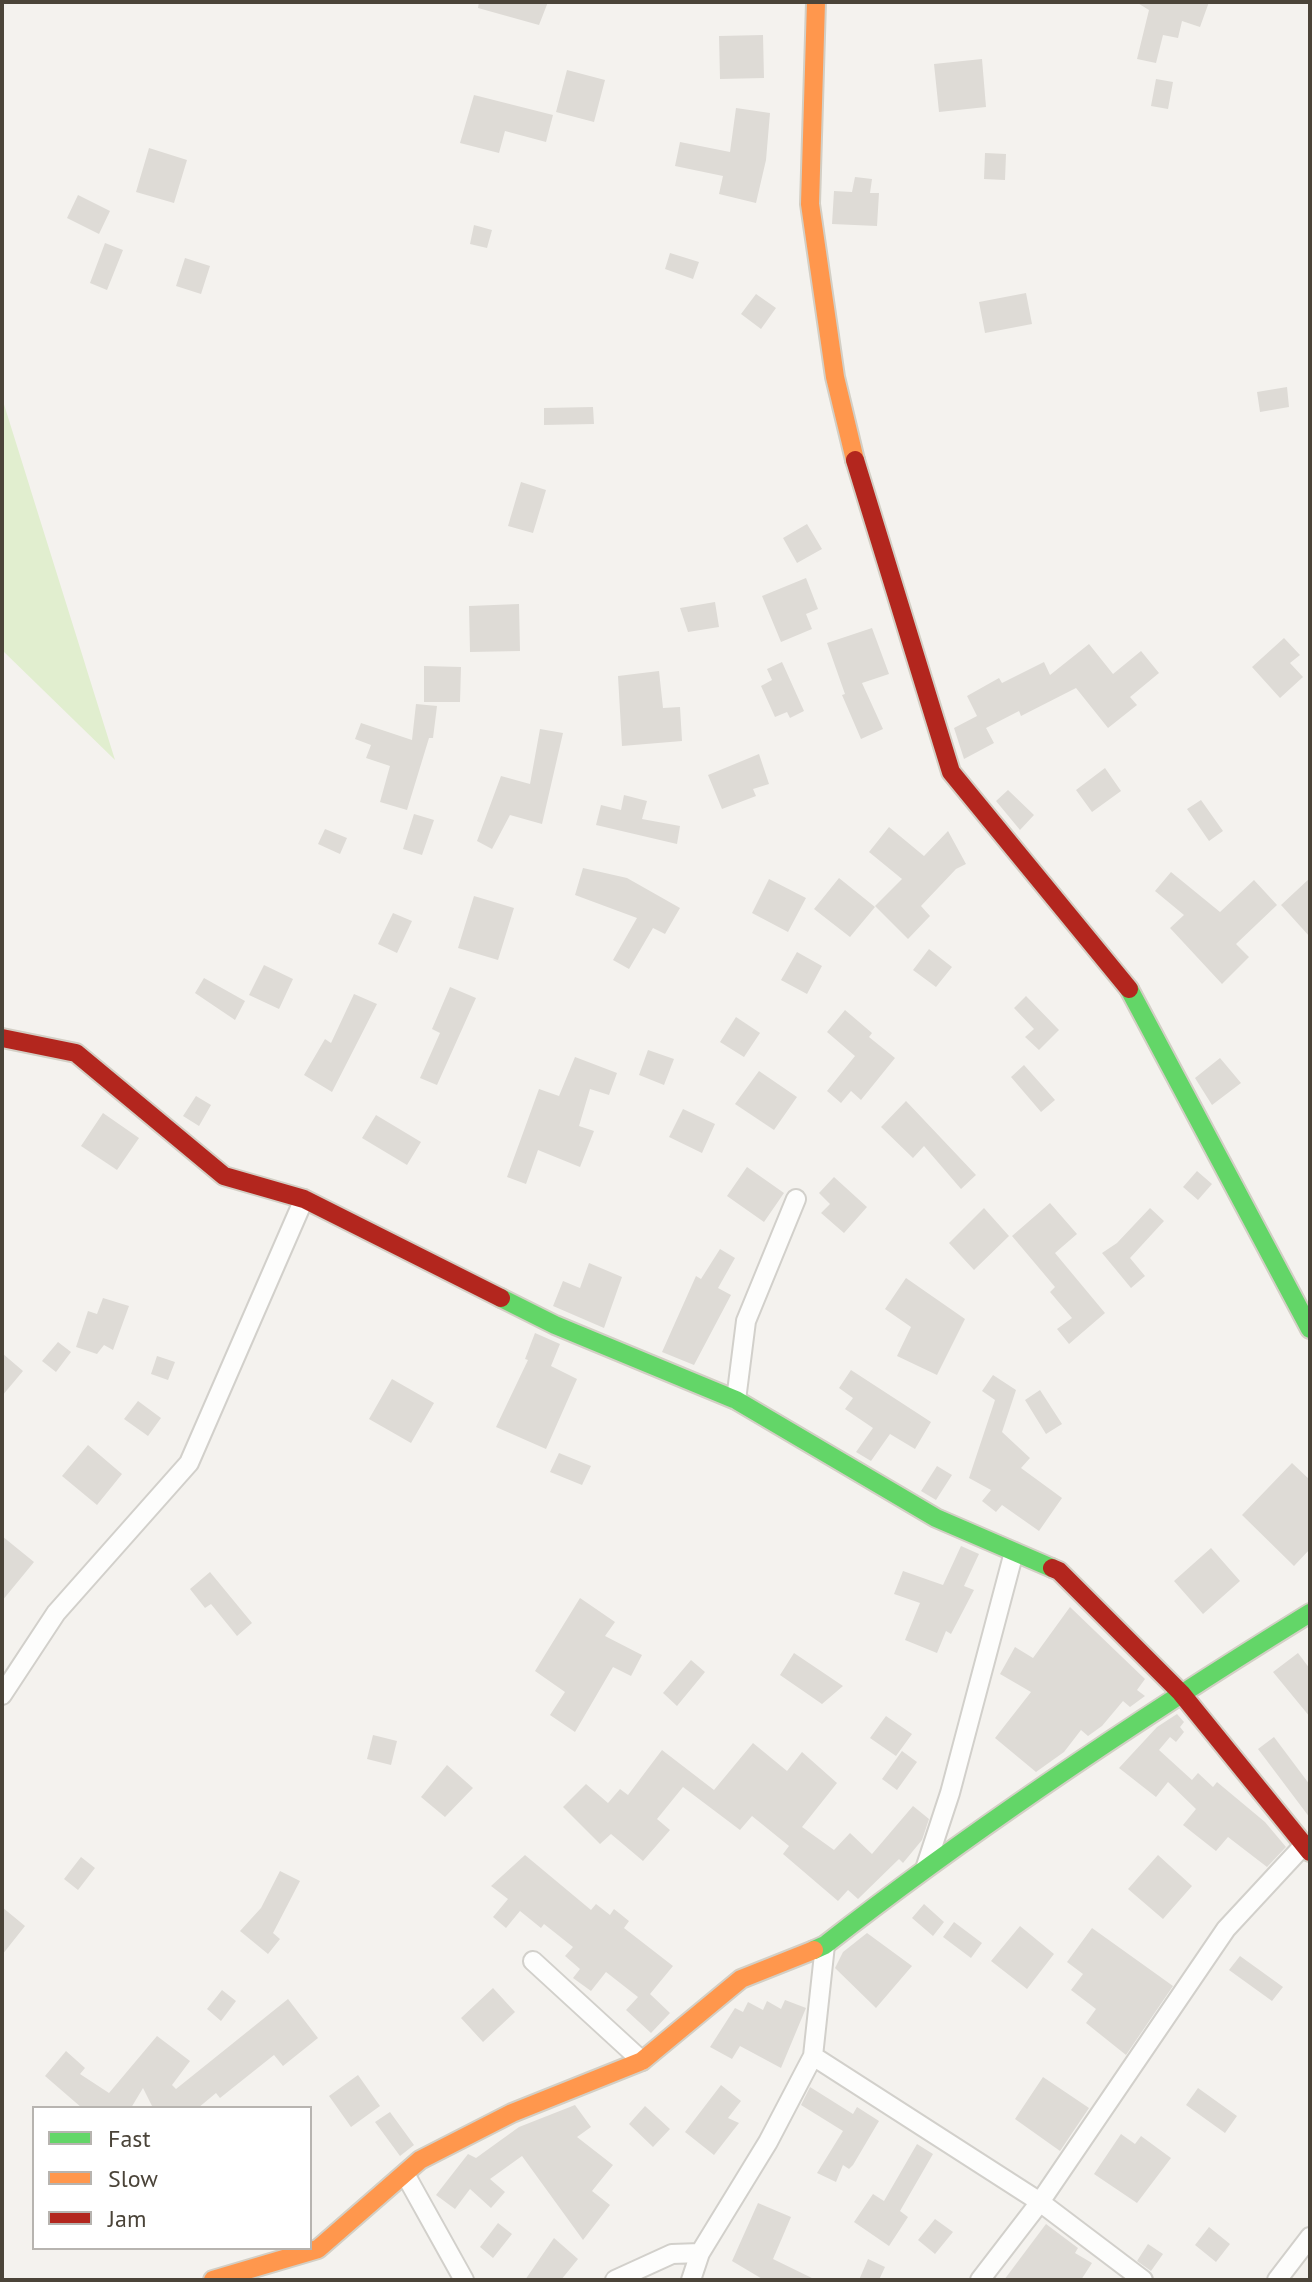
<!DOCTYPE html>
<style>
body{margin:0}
#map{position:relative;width:1312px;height:2282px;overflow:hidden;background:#f4f2ee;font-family:"PT Sans",sans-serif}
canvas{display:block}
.frame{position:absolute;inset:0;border:4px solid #4b4439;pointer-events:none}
.legend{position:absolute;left:32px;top:2106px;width:280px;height:144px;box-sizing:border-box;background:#fff;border:2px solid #b7b4b0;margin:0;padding:10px 14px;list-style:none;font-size:24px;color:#4b4439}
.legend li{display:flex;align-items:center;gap:16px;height:40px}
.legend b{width:40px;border:2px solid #b7b4b0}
</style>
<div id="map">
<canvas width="1312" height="2282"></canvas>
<div class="frame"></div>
<ul class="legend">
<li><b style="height:10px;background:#63d668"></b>Fast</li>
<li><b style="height:10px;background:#ff974d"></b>Slow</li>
<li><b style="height:10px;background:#b3261e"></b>Jam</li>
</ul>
</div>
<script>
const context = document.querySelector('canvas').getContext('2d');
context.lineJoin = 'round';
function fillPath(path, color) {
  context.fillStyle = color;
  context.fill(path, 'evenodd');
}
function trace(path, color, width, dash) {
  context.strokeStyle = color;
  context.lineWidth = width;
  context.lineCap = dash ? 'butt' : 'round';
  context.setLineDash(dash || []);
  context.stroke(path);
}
const green = new Path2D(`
 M2,398L115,760L2,650Z`);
const building = new Path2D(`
 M479,2H548L539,25L478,8Z
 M1136,2H1209L1200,27L1182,21L1178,38L1163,35L1156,63L1137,59L1149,10Z
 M763,35L764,78L720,79L719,36Z
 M982,59L986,107L939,112L934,64Z
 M567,70L605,80L594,122L556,112Z
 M1156,79L1173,82L1168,109L1151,106Z
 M474,95L553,115L546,142L505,131L499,153L460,143Z
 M736,108L770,113L766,160L756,203L719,194L723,176L675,166L680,142L730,152Z
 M149,148L187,160L174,203L136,192Z
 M985,153L1006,154L1005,180L984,179Z
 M855,177L872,179L870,193H879L877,226L832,224L834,191L852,192Z
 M78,195L110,211L99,234L67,218Z
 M474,225L492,230L487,248L470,244Z
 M105,243L123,250L107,290L90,283Z
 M670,253L699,262L693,279L665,269Z
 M185,258L210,266L201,294L176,286Z
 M1026,293L1032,324L985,333L979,302Z
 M756,294L776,308L761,329L741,314Z
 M1287,387L1289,407L1260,412L1257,392Z
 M593,407L594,424L544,425V408Z
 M521,482L546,490L533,533L508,526Z
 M807,524L822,549L797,563L783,538Z
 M806,578L818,609L806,614L812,629L781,642L762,596Z
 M715,602L719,627L688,632L680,608Z
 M519,604L520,651L470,652L469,606Z
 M872,628L889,674L862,683L883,729L861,739L842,695L845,694L827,643Z
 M1284,638L1300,655L1290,663L1303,677L1280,698L1252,667Z
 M1089,644L1113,674L1141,651L1159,673L1130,697L1137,705L1108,728L1076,688L1021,716L1019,711L986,728L994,743L964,759L954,728L977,716L967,696L999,678L1002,683L1044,662L1050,675Z
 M782,662L804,711L790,718L787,712L775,717L761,686L772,680L767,669Z
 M424,666L461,667L460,702H424Z
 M659,671L663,708L680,707L682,741L622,746L618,676Z
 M416,704L437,706L433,738H429L407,810L380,802L390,766L366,758L371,745L355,739L361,723L412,740Z
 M540,729L563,733L542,824L510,815L492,849L477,841L501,776L530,784Z
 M759,754L769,784L753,789L756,796L722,809L708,775Z
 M1105,768L1121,791L1092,812L1076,790Z
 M1008,790L1034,815L1020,830L996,801Z
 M624,795L647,801L642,819L680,826L677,844L596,825L601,805L621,810Z
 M1201,800L1223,831L1209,841L1187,809Z
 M414,814L434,820L422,855L403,849Z
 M889,827L924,856L948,831L966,864L956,869L921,906L930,916L908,939L875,906L902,879L869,852Z
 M325,829L347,838L340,854L318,844Z
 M583,868L627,878L680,908L665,934L653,928L629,969L613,960L637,918L575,895Z
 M1171,872L1220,912L1254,880L1277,905L1236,944L1249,957L1222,984L1170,928L1184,915L1155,891Z
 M839,878L875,907L850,937L814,909Z
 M1310,878V937L1281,905Z
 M769,879L806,898L788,932L752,913Z
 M474,896L514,908L498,960L458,948Z
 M393,913L412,921L397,953L378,944Z
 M929,949L952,967L936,987L913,970Z
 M797,952L822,966L807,994L781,980Z
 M264,965L293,979L279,1009L249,995Z
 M204,978L245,1001L235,1020L195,993Z
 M450,987L476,998L437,1085L420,1078L440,1033L432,1029Z
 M354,994L377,1004L332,1092L304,1075L325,1039L331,1043Z
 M1026,996L1059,1030L1039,1050L1025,1037L1034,1029L1014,1008Z
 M845,1010L872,1033L869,1037L895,1058L861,1100L851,1091L841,1103L827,1091L855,1056L827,1032Z
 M736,1017L760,1033L744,1057L720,1042Z
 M648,1050L674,1059L664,1085L639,1075Z
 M575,1057L617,1073L609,1095L590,1089L579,1126L594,1131L580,1167L538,1150L526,1184L507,1177L539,1089L559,1096Z
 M1220,1058L1241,1083L1212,1105L1195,1078Z
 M1024,1065L1055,1100L1041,1112L1011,1077Z
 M759,1071L797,1097L774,1130L735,1104Z
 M196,1096L211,1105L199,1126L183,1116Z
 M906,1101L976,1175L961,1189L924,1146L913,1158L881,1127Z
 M683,1109L715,1124L702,1153L669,1137Z
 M103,1113L139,1138L117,1170L81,1146Z
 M376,1115L421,1142L407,1165L362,1138Z
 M747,1167L784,1193L764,1222L727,1196Z
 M1197,1171L1212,1184L1198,1200L1183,1187Z
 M834,1177L867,1207L844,1233L821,1213L830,1204L819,1193Z
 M1050,1203L1077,1234L1055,1253L1105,1313L1069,1344L1057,1329L1072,1318L1050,1292L1055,1287L1012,1236Z
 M984,1208L1009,1236L974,1270L949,1243Z
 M1150,1208L1164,1221L1130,1258L1145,1276L1131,1288L1102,1253L1117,1243Z
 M720,1249L735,1258L718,1288L731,1295L694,1365L662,1352L696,1276L701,1279Z
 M589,1263L622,1277L604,1328L553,1306L563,1281L580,1288Z
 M906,1278L965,1319L937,1375L897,1356L911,1327L885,1309Z
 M103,1298L129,1306L113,1350L104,1345L97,1354L76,1347L88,1311L97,1314Z
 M535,1333L560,1344L551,1366L577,1379L546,1449L496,1427L528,1360L525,1359Z
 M58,1342L71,1352L56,1372L42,1361Z
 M2,1353L23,1371L2,1396Z
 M157,1356L175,1362L168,1380L151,1374Z
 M851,1370L931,1422L915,1449L890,1434L871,1461L856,1452L873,1428L845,1409L853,1398L839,1388Z
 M993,1375L1016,1390L1002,1432L1030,1458L1021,1468L1062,1498L1039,1531L1002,1505L996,1512L982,1501L991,1490L969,1478L995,1400L982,1391Z
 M392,1379L434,1403L411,1443L369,1419Z
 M1040,1390L1062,1424L1046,1434L1025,1400Z
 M138,1401L161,1418L148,1436L124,1419Z
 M88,1445L122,1474L97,1505L62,1476Z
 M559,1453L591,1466L582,1485L550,1472Z
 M1292,1463L1310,1480V1549L1294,1566L1242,1515Z
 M937,1466L952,1475L936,1500L921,1491Z
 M2,1536L34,1562L2,1601Z
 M961,1546L979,1554L964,1586L974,1590L951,1634L946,1631L937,1653L905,1640L920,1603L894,1594L903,1571L943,1585Z
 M1211,1548L1240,1581L1203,1614L1174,1581Z
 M210,1572L252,1623L237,1636L211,1604L205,1608L190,1589Z
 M580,1598L615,1622L605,1636L642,1655L631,1676L613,1667L575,1732L550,1715L565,1692L535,1671Z
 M1070,1607L1145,1679L1137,1690L1145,1696L1130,1707L1123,1701L1102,1726L1088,1736L1081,1730L1064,1752L1036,1772L995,1738L1031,1692L1000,1674L1015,1647L1033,1658Z
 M794,1653L843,1686L822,1704L780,1675Z
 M1298,1653L1310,1669V1717L1273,1672Z
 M691,1660L705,1672L677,1706L663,1693Z
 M1177,1714L1184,1722L1180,1727L1184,1732L1176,1742L1170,1737L1159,1750L1192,1780L1198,1773L1213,1787L1217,1782L1265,1822L1286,1847L1267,1867L1228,1837L1216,1851L1183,1825L1196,1809L1168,1782L1156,1797L1119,1768L1157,1727Z
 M886,1716L912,1734L896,1756L870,1738Z
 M373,1735L397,1741L391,1765L367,1759Z
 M1274,1737L1310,1785V1818L1258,1749Z
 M753,1743L787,1771L802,1752L837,1783L802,1827L834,1850L850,1833L872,1854L913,1806L929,1819L922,1840L903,1863L899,1859L858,1899L848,1890L838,1901L783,1854L789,1846L752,1816L740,1830L683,1787L657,1819L670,1830L643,1861L611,1834L600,1844L563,1807L586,1784L608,1803L620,1789L628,1795L662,1750L714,1790Z
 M902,1751L917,1762L897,1790L882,1779Z
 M447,1765L473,1788L445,1817L421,1797Z
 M525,1855L591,1910L596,1904L610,1915L614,1909L629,1921L624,1928L673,1966L650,1994L670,2013L651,2033L626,2010L638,1997L606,1972L591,1991L573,1978L580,1969L565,1956L573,1947L544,1924L541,1928L520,1911L506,1928L493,1917L508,1899L491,1886Z
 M1158,1855L1192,1886L1163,1919L1128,1889Z
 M81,1857L95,1868L78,1890L64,1879Z
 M280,1871L300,1881L273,1933L280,1939L268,1954L240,1931L261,1908Z
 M924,1904L944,1922L933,1936L912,1918Z
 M2,1907L25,1926L2,1955Z
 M954,1922L982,1943L971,1958L943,1937Z
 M1020,1926L1054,1954L1027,1989L991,1961Z
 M1092,1928L1173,1986L1126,2055L1086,2023L1096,2009L1071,1990L1083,1974L1067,1962Z
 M867,1933L912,1966L876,2008L835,1968L843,1952Z
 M1240,1956L1283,1987L1272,2001L1229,1970Z
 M493,1988L515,2012L483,2042L461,2018Z
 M222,1990L236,2001L221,2021L207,2009Z
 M288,1999L318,2038L283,2066L274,2055L220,2098L216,2093L198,2108H153L143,2088L131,2108H82L45,2076L66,2051L85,2068L80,2074L109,2093L157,2036L190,2061L172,2085L176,2089Z
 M785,2000L806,2008L781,2068L740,2046L732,2059L710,2047L735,2008L743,2012L748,2002L763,2010L767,2001L781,2009Z
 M358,2075L380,2106L351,2127L329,2096Z
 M1043,2077L1089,2108L1060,2151L1015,2119Z
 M721,2085L741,2101L728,2118L739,2123L714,2155L685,2132Z
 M810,2087L853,2114L857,2107L879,2121L853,2165L849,2169L843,2165L836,2182L817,2173L843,2131L801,2105Z
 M1198,2088L1237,2116L1225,2133L1186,2105Z
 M575,2105L591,2127L577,2137L613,2165L592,2191L610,2205L583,2240L522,2156L490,2179L505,2192L491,2208L470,2189L455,2209L436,2195L468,2154L476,2158L519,2127Z
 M645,2106L670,2129L653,2147L629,2124Z
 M390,2112L414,2145L400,2156L375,2122Z
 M1121,2134L1135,2144L1141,2136L1171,2158L1137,2203L1094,2174Z
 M917,2144L933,2154L900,2211L908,2217L889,2246L854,2222L873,2194L884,2201Z
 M758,2203L791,2217L773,2259L816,2280H764L732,2261Z
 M935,2219L953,2232L935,2254L918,2240Z
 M498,2223L512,2234L493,2258L480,2247Z
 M1046,2224L1078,2248L1075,2253L1092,2263L1081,2280H1004Z
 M1209,2227L1230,2244L1216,2262L1195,2245Z
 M554,2238L578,2259L561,2280H525Z
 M1148,2244L1163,2254L1151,2271L1137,2261Z
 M868,2259L885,2267L879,2280H859Z`);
const street = new Path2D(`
 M736,1400L746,1321L796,1199
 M2,1695L56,1613L189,1463L304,1199
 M926,1866L950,1793L1014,1552
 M533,1961L642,2061
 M813,2056L1040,2202L1143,2280
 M405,2174L464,2280
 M615,2280L672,2254L700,2253
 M691,2280L700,2253L768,2142L813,2056L825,1945
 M980,2280L1040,2202L1226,1929L1304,1845
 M1277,2280L1310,2237`);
const fast = new Path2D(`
 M1129,989L1310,1329
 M501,1298L555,1325L736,1400L936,1518L1052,1568
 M814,1950L825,1945C980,1824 1143,1716 1310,1613`);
const slow = new Path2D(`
 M816,2L810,204L835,377L855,460
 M213,2280L318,2249L420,2160L512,2113L642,2061L741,1979L814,1950`);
const jam = new Path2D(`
 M855,460L951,772L1129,989
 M2,1038L76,1053L224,1176L304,1199L501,1298
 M1052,1568L1059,1571L1181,1693L1310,1852`);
fillPath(green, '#e1eecf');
fillPath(building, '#dedbd6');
trace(street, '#d2d0cb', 22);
trace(fast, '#d3cfc5', 22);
trace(slow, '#d3cfc5', 22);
trace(jam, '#d3cfc5', 22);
trace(street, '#fdfdfc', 18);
trace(fast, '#63d668', 18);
trace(slow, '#ff974d', 18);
trace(jam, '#b3261e', 18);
</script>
